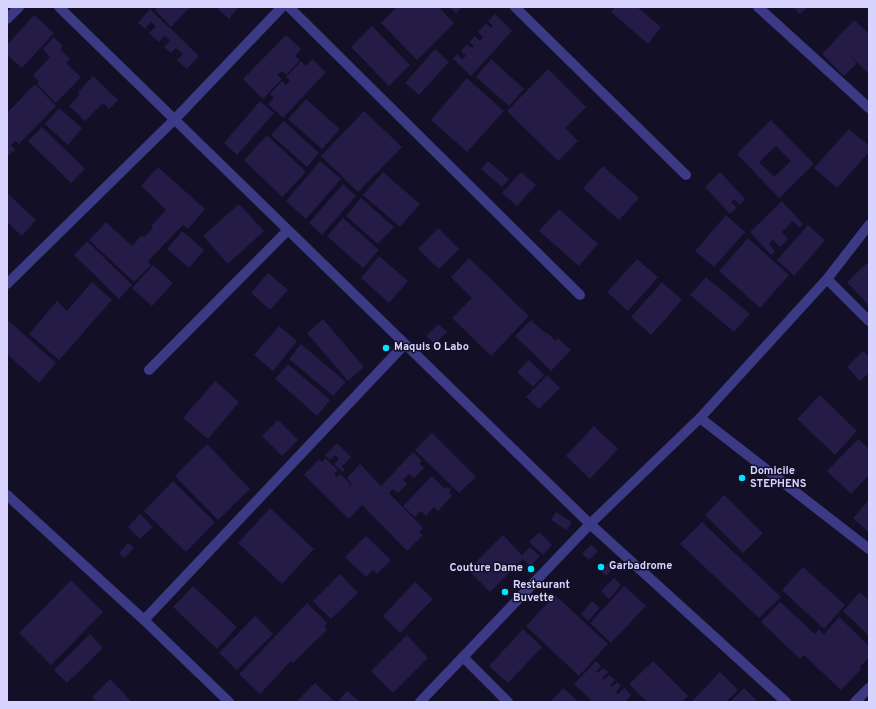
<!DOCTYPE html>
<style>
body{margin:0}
#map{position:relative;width:876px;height:709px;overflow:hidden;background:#130f26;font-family:Overpass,sans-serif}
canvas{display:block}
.frame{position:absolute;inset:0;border:8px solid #d9d4ff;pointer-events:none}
</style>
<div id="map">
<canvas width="876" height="709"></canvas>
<div class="frame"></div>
</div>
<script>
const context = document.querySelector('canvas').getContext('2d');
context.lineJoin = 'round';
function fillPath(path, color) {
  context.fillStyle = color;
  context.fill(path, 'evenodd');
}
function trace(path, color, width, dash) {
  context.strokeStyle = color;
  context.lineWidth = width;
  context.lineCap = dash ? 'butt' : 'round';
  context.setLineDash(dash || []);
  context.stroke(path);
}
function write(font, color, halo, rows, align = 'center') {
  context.font = font + ' Overpass,sans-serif';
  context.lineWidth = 3;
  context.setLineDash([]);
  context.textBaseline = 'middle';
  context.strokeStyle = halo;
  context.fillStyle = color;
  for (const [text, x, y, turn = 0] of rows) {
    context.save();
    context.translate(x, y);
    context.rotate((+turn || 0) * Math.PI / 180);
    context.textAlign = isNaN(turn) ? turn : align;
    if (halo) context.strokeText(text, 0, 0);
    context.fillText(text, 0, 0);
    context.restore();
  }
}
const building = new Path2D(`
 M158,7H190L171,27L155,10Z
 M216,7H239L229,19Z
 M397,7H439L454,23L417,60L381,23Z
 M449,7H462L456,13Z
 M615,7H637L661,27L648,44L611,12Z
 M793,7H808L800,14Z
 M150,9L199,56L187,69L177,60L183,54L176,48L171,53L164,47L170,41L165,36L159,42L149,33L156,26L151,22L145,29L138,23Z
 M495,14L512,31L471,76L453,59L457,54L462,59L466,56L461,51L467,44L472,48L474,46L469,42L475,36L480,41L483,37L478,32L486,23L491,28L493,26L488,21Z
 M34,15L54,33L22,68L7,55V45Z
 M854,20L869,34V74L848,53L857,63L844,76L822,54Z
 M372,26L410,65L389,86L351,47Z
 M286,35L301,49L295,56L300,60L286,75L282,71L277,75L282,79L263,99L243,79Z
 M54,37L63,46L60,49L70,59L66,63L81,77L56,103L37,84L39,82L33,75L50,57L43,49Z
 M435,49L449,62L419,95L405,83Z
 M312,59L326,72L283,118L268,104L274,98L270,94L282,81L286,85L290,80L286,77L301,61L306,66Z
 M491,59L524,89L509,106L476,77Z
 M548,69L586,107L565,128L578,141L558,161L507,111Z
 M93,76L118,100L109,109L103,103L85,121L69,106L80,94L78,92Z
 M467,78L504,111L467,152L431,120Z
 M35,84L56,106L19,144L15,141L11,145L15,150L8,156L7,113Z
 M306,99L340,129L322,149L288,119Z
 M260,101L274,113L237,155L224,143Z
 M59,108L82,128L68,145L45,124Z
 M364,111L402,147L358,192L321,156Z
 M771,120L814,164L779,198L737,154ZM776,146L791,161L774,177L759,162Z
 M284,121L319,153L307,167L271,135Z
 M42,127L85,169L71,183L28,141Z
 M849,129L869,146V152L837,188L814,168Z
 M267,135L306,172L282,197L244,160Z
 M320,161L341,179L306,219L286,201Z
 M488,161L509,179L502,187L481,169Z
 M603,166L639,198L619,220L583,188Z
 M158,167L205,209L188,229L183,225L148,261L151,265L134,282L89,240L106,222L132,246L142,235L144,237L153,228L151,226L166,210L141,186Z
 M383,172L420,204L400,227L363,195Z
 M521,172L536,185L517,206L502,193Z
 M720,172L745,199L740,205L734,199L731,202L737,208L730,214L705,187Z
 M343,184L356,196L322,235L309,223Z
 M7,193L36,220L22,236L7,222Z
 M361,198L394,227L378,244L346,216Z
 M782,201L803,224L799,228L793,221L782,232L788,239L780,247L773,240L769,244L775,251L771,255L750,232Z
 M239,204L264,231L228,264L203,236Z
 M559,209L598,244L579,266L539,231Z
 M726,215L745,232L714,267L695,251Z
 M343,218L379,250L363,268L327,236Z
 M808,225L825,240L794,276L777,260Z
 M438,228L459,249L439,269L418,249Z
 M182,231L204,250L189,268L167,249Z
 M748,238L789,275L760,308L719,271Z
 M87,241L132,285L119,299L74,255Z
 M379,256L408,281L389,303L361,278Z
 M469,258L529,316L491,356L452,318L472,298L451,277Z
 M637,259L658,277L628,311L607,292Z
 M867,263L869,265V306L847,282Z
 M153,265L173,283L152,306L132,288Z
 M268,273L288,290L270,310L251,293Z
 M706,277L750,314L734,332L690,295Z
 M92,282L112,300L59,360L29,334L57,301L67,311Z
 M662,282L682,300L651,335L631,317Z
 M323,319L364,367L348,381L307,333Z
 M531,320L545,333L546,332L556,341L558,338L571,350L551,371L515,336Z
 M9,321L56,363L39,383L7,354V323Z
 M438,324L447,332L435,344L426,336Z
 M279,326L297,341L273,371L254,355Z
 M301,344L346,382L333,396L289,359Z
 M863,351L869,357V373L860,381L847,367Z
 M529,360L544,375L533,387L517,372Z
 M288,364L330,400L317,416L275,379Z
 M547,375L560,388L539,409L526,397Z
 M215,381L239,402L208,439L183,418Z
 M820,395L857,431L835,455L797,419Z
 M278,420L298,440L282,456L262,436Z
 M594,426L618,449L590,479L566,456Z
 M432,433L476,477L459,493L415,450Z
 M858,439L869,449V475L851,494L827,471Z
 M337,443L351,457L342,466L345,470L342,472L334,464L339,459L335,455L330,460L325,455Z
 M207,444L250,489L218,520L175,476Z
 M413,452L422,461L419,463L424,468L414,478L409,474L403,480L407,484L398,493L393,489L389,493L423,528L419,532L423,535L407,551L362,505L349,519L304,475L319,459L322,462L325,458L338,470L334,474L337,477L340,474L350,483L348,488L352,484L347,478L360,464L381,486Z
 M432,476L445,489L447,487L451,490L449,492L452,496L438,511L434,507L426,516L421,511L415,517L403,506Z
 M173,481L215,522L186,552L144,511Z
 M724,495L763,533L743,553L705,515Z
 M869,500V533L853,518Z
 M270,508L314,549L282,584L238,543Z
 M556,512L572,522L567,530L551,520Z
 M140,514L153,527L140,539L128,527Z
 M702,522L781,597L759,618L680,544Z
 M539,532L552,545L543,555L529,542Z
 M503,535L522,555L530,547L540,556L530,566L523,559L490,592L468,570Z
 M366,536L391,560L377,574L373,570L366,577L345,557Z
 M128,543L134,548L124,558L119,553Z
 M591,545L598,551L589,560L582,554Z
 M610,561L615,566L606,576L601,571Z
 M803,567L845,605L824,629L782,590Z
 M340,574L358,593L331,619L313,601Z
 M614,578L621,585L609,599L601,591Z
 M71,580L103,612L51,665L19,633Z
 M415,582L433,599L400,633L383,616Z
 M193,586L237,627L217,649L173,607Z
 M624,586L646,606L611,643L590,623Z
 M860,592L869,600V636L843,611Z
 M555,595L608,644L579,676L526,626Z
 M592,601L600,608L588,621L581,614Z
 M780,602L815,634L819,629L824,634L839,617L869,646V657L860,667L861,669L841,690L804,655L800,659L761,622Z
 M307,603L327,623L324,627L327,630L293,663L291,661L260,694L239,674Z
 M255,616L273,634L237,670L219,653Z
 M523,629L542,647L508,683L489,666Z
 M90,634L103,648L67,683L54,670Z
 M407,635L428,658L393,693L371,671Z
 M596,661L601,666L596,672L598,673L603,668L608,672L602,678L604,680L609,675L615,680L610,685L612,687L617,682L621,686L616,692L618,694L624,688L631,695L625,702H593L574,684Z
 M653,661L688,696L682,702H647L629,684Z
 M720,672L738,690L726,702H691Z
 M110,679L132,702H97L92,697Z
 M315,683L335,702H296Z
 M563,688L579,702H550Z
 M744,688L758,702H730Z
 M347,691L360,702H342L339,700Z`);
const street = new Path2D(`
 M59,7L590,524L786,702
 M289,7L580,295
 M515,7L686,175
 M758,7L869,108
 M7,19L19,7
 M827,279L869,321
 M7,284L174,120L282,7
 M149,370L288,230
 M700,418L869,549
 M7,495L144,620L229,702
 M144,620L405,344
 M463,657L508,702
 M420,702L590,524L700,418L827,279L869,225
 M855,702L869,688`);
const markers = [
 [386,348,4,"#00e5ff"],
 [742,478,4,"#00e5ff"],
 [601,567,4,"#00e5ff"],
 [531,569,4,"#00e5ff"],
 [505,592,4,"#00e5ff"]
];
const poiNames = [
 ["Maquis O Labo",394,348],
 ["Domicile",750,472],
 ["STEPHENS",750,485],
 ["Garbadrome",609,567],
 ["Couture Dame",523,569,"right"],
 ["Restaurant",513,586],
 ["Buvette",513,599]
];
fillPath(building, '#241b47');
trace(street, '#3d3a85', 10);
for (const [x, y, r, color] of markers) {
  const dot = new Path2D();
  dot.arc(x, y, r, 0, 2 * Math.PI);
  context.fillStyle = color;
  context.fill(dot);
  trace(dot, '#130f26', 1.5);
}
write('bold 11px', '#d9d4ff', '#130f26', poiNames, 'left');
</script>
